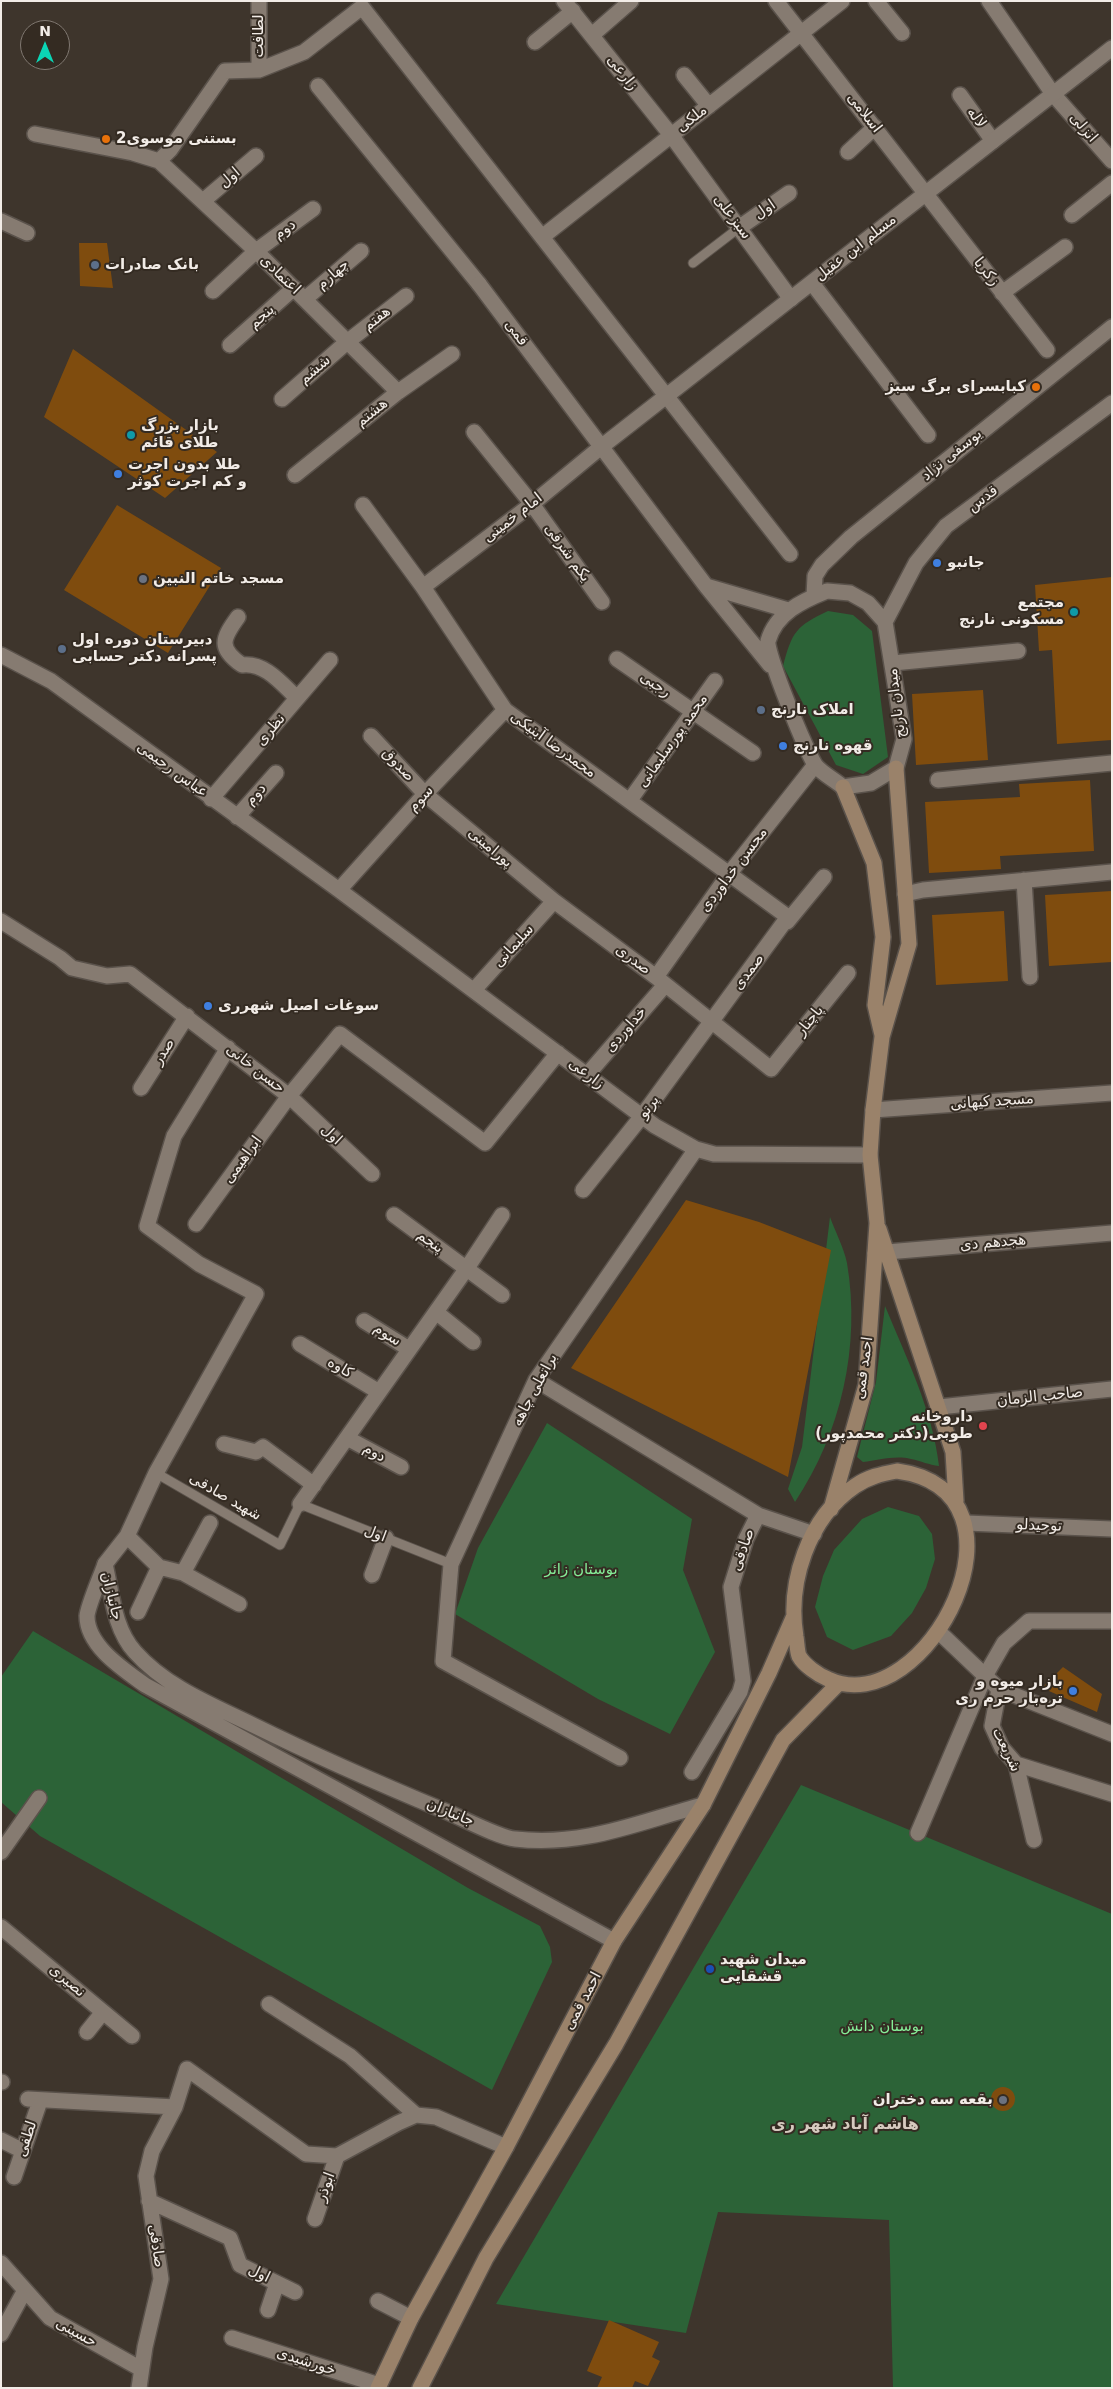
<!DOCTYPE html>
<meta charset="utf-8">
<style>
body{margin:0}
#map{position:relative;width:1113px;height:2389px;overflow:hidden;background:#3e352c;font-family:"DejaVu Sans",sans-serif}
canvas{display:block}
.frame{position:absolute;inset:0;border:2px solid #f2ece7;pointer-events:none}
.north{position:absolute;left:20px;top:20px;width:50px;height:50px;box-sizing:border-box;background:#342b22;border:1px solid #807871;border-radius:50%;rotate:0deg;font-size:14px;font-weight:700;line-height:20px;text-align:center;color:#f2ece7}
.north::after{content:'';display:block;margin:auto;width:18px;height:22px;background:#0bd5b5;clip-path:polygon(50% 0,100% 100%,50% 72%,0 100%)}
</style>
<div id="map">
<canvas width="1113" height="2389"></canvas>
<div class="frame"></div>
<div class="north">N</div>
</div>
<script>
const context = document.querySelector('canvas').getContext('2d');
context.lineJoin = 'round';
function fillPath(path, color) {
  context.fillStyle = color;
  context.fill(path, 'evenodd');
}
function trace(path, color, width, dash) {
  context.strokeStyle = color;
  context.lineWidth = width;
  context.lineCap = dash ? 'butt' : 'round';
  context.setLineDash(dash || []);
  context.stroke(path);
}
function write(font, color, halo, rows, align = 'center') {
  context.font = font + ' "DejaVu Sans",Vazirmatn,sans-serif';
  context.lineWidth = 4;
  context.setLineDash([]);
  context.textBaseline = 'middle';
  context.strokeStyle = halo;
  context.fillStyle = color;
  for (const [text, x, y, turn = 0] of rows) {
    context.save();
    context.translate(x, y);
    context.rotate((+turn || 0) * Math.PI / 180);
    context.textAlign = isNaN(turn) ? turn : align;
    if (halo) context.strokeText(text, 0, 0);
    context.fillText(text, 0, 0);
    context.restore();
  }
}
const green = new Path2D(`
 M828,611L853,615L872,631L888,757L863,774L836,765L783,666C792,632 796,626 828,611Z
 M830,1217C835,1231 844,1248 847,1263C861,1346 841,1433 795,1502L788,1489L802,1447Z
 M885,1306C906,1357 933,1411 939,1466C929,1465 921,1461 911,1459C896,1455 878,1460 863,1462L857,1457L876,1382Z
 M547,1423L692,1519L683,1570L715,1652L670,1734L598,1699L455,1614L478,1548Z
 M888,1507L919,1516L932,1534L935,1559L926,1588L912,1613L891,1636L853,1650L827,1637L815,1607L823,1576L834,1550L862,1519Z
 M33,1631L468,1888L540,1926L550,1947L552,1962L492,2090L40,1836L1,1802V1677Z
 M801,1785L1112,1914V2388H893L889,2220L718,2212L686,2333L496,2304Z`);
const building = new Path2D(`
 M79,243H107L113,288L80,286Z
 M73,349L217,452L165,498L44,417Z
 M117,505L221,568L168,653L64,590Z
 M1112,577V740L1057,744L1052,650L1039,651L1035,585Z
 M983,690L988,760L916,765L912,694Z
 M1090,780L1094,851L1000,856L1001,869L929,873L925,802L1020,797L1019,784Z
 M1112,891V962L1049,966L1045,895Z
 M1004,911L1008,981L936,985L932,915Z
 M686,1200L759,1222L831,1250L788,1477L571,1368Z
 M1063,1667L1102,1694L1097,1712L1042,1688Z
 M991 2099a12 12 0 1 1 24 0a12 12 0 1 1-24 0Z
 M609,2320L659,2342L652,2357L660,2361L648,2386L635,2381L632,2388H597L602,2377L587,2371Z`);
const service = new Path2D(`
 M693,263L740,227
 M156,1473L280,1545L300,1504L451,1564`);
const minor = new Path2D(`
 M259,1V70
 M564,1L671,135L791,299
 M776,1L1047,350
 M876,1L902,33
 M989,1L1053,94L1112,161
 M592,35L631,1
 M535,42L573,11
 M684,75L709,106
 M318,86L479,284
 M960,95L993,141
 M35,134L133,153L159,161L256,251L398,392
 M848,152L875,127
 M159,161L170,150L225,71L259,70L304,52L362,7L790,554
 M203,201L256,156
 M1072,215L1112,183
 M1,221L27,233
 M740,227L789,193
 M542,237L842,1
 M812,283L928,435
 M213,291L256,251L313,209
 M1002,293L1065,247
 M305,299L361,251
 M230,345L294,288
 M282,399L347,342L406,296
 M474,432L532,504L602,602
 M295,475L398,392L452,354
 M363,505L423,587L505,710L788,917L642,1116L583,1190
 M423,587L532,504L601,447
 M238,617C222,639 218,648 242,665C265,662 282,684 297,698
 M1,655L51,681L339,890L655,1126L696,1149L714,1154L870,1155
 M617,659L753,753
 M893,663L1018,651
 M371,736L425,794L554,901L656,977L771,1069L848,973
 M938,780L1112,763
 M211,799L330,660
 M630,800L715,681
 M237,817L276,773
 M1024,880L1030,977
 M339,890L425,794L505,710
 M905,894L923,890L1112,872
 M1,921L60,958L72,968L107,976L130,974L289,1096L372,1174
 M787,922L824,877
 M656,977L729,874L815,765
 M474,990L554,901
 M587,1075L665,985
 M141,1088L187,1016
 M873,1110L1112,1093
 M394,1215L502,1295
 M196,1224L289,1096L340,1034L485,1143L558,1053
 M875,1253L1112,1233
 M436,1312L473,1342
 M364,1321L409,1349
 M300,1344L379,1392
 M536,1380L758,1515L746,1539L731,1587L743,1681L740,1692L692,1772
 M939,1407L1112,1389
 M347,1438L401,1467
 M224,1444L256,1452L263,1447L314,1485
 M300,1504L467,1268L502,1215
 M758,1515L814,1534
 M966,1523L1112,1529
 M127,1536L159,1567
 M105,1564L127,1536L156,1473L256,1294L199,1264L147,1226L174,1136L228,1048
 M183,1573L239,1604
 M372,1575L386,1538
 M138,1612L159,1567L183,1573L210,1523
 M999,1689L992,1726L1002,1748L1016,1764L1034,1840
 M620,1758L443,1661L451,1564L536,1380L696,1149
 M1016,1764L1112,1794
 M918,1833L985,1676L1004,1643L1029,1621H1112
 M1,1852L39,1798
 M1,1927L132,2036
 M269,2004L350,2056L416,2115
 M87,2032L103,2012
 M1,2082H2
 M28,2099L175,2107
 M1,2140L23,2151
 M14,2177L40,2101
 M149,2201L230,2238L240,2265L295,2292
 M315,2219L337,2156
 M1,2263L50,2318L141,2369
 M378,2301L411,2318
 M268,2310L277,2283
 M1,2334L25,2290
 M232,2338L379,2385
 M139,2388L145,2347L161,2279L146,2176L152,2151L175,2107L187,2069L306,2154L337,2156L398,2123L416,2115L436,2117L506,2147`);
const tertiary = new Path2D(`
 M479,284L706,586L770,665
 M601,447L1112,48
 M706,586L788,610
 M827,591L850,593L868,603L885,622L904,739L896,768L871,783L843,787C835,780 823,774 816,766C808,756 765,651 768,641C776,613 802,601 827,591Z
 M814,596L815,576L822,565L851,537L1112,327
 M885,622L916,563L946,526L1112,403
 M939,1632L999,1689L1112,1734
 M614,1941L145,1685C123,1669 87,1646 87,1616C88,1605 101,1576 105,1564C112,1594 114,1629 135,1652C166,1687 212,1705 253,1725C316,1756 380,1784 445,1811C462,1818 500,1838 515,1839C585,1847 638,1822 703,1805`);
const secondary = new Path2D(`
 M843,787L874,863L883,937L875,1005L882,1035
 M879,1229L953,1452L956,1501
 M897,1471C1045,1491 927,1724 828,1679C818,1675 804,1665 799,1656C797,1651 797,1642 796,1637C787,1583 808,1518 855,1486C868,1477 881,1474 897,1471Z
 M831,1509L866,1385L877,1223L870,1155L873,1110L882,1037L909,944L896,768
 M378,2388L411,2318L506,2147L614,1941L703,1805L769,1673L793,1618
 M420,2388L486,2258L616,2044L783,1740L838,1684`);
const markers = [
 [106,139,5,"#e8710a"],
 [95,265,5,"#5c6f8a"],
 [1036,387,5,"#e8710a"],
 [131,435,5,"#0f9aa8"],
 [118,474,5,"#3f7fe0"],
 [937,563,5,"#3f7fe0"],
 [143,579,5,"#6b7280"],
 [1074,612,5,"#0f9aa8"],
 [62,649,5,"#5c6f8a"],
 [761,710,5,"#5c6f8a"],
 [783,746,5,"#3f7fe0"],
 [208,1006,5,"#3f7fe0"],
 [983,1426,5,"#e0444e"],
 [1073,1691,5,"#3f7fe0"],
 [710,1969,5,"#1a4fb4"],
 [1003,2100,5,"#6b7280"]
];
const streetNames = [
 ["لطافت",259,36,-90],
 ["زارعی",622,73,52],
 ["اسلامی",864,113,52],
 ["لاله",976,118,55],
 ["ملکی",692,119,-38],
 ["انزلی",1083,128,49],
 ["اول",230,178,-40],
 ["اول",765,210,-35],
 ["سبزعلی",732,217,53],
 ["دوم",285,230,-36],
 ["مسلم ابن عقیل",856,248,-38],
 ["زکریا",986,272,52],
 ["اعتمادی",280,275,44],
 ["چهارم",333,275,-41],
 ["پنجم",262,317,-42],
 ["هفتم",377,319,-38],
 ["قمی",516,333,53],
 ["ششم",315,370,-41],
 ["هشتم",372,413,-39],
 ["یوسفی نژاد",952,455,-39],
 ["قدس",983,499,-37],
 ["امام خمینی",513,518,-38],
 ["یکم شرقی",567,553,54],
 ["رجبی",655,685,34],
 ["میدان نارنج",897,703,-97],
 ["نظری",271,730,-50],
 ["محمد پورسلیمانی",673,741,-55],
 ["محمدرضا آبنیکی",553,745,36],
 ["صدوق",398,765,47],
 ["عباس رحیمی",172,770,36],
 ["دوم",256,795,-49],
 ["سوم",421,799,-48],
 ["پورامینی",490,848,40],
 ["محسن خداوردی",734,870,-53],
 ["سلیمانی",514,946,-48],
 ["صدری",633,960,37],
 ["صمدی",749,972,-53],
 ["پاچنار",810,1021,-51],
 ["خداوردی",626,1030,-49],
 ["صدر",164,1052,-58],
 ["حسن خانی",255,1069,38],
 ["زارعی",586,1074,37],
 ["مسجد کیهانی",992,1102,-4],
 ["پرتو",649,1107,-53],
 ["اول",331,1135,43],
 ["ابراهیمی",243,1160,-54],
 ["پنجم",430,1242,36],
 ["هجدهم دی",993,1243,-5],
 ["سوم",387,1335,32],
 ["کاوه",340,1368,31],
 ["احمد قمی",864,1368,-82],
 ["براتعلی چاهه",535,1390,-62],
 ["صاحب الزمان",1040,1397,-6],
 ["دوم",374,1453,28],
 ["شهید صادقی",225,1497,30],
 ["توحیدلو",1039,1526,2],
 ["اول",375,1534,21],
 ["صادقی",743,1550,-71],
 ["جانبازان",111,1596,76],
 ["شریعت",1006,1750,64],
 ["جانبازان",450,1813,22],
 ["نصیری",67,1981,40],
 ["احمد قمی",583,2001,-62],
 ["لطفی",27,2139,-72],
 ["ابوذر",326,2187,-70],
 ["صادقی",156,2246,82],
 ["اول",259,2274,26],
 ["حسینی",76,2333,29],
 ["خورشیدی",306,2362,18]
];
const poiNames = [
 ["بستنی موسوی2",116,139],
 ["بانک صادرات",105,265],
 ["کبابسرای برگ سبز",1026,387,"right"],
 ["بازار بزرگ",141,426],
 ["طلای قائم",141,443],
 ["طلا بدون اجرت",128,465],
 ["و كم اجرت كوثر",128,482],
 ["جانبو",947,563],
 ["مسجد خاتم النبین",153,579],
 ["مجتمع",1064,603,"right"],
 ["مسکونی نارنج",1064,620,"right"],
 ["دبیرستان دوره اول",72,640],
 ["پسرانه دکتر حسابی",72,657],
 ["املاک نارنج",771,710],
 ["قهوه نارنج",793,746],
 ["سوغات اصیل شهرری",218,1006],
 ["داروخانه",973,1417,"right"],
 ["طوبی(دکتر محمدپور)",973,1434,"right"],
 ["بازار میوه و",1063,1682,"right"],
 ["تره‌بار حرم ری",1063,1699,"right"],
 ["میدان شهید",720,1960],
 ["قشقایی",720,1977],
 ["بقعه سه دختران",993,2100,"right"]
];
const parkNames = [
 ["بوستان زائر",581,1570],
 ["بوستان دانش",882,2027]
];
const neighbourhoodNames = [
 ["هاشم آباد شهر ری",845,2125]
];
fillPath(green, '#2c6337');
fillPath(building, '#7f4c0e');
trace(service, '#5a524b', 11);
trace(minor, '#5a524b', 18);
trace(tertiary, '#5a524b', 18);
trace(secondary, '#5a524b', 18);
trace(service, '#867b71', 9);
trace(minor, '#867b71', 15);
trace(tertiary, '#867b71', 15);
trace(secondary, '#9a826a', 15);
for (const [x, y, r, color] of markers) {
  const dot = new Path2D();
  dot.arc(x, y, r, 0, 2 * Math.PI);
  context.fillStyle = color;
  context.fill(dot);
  trace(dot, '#342b22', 2);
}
write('15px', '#f2ece7', '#342b22', streetNames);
write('bold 15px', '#f2ece7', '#342b22', poiNames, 'left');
write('15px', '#85ed97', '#342b22', parkNames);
write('bold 16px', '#d6cabf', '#342b22', neighbourhoodNames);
</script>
